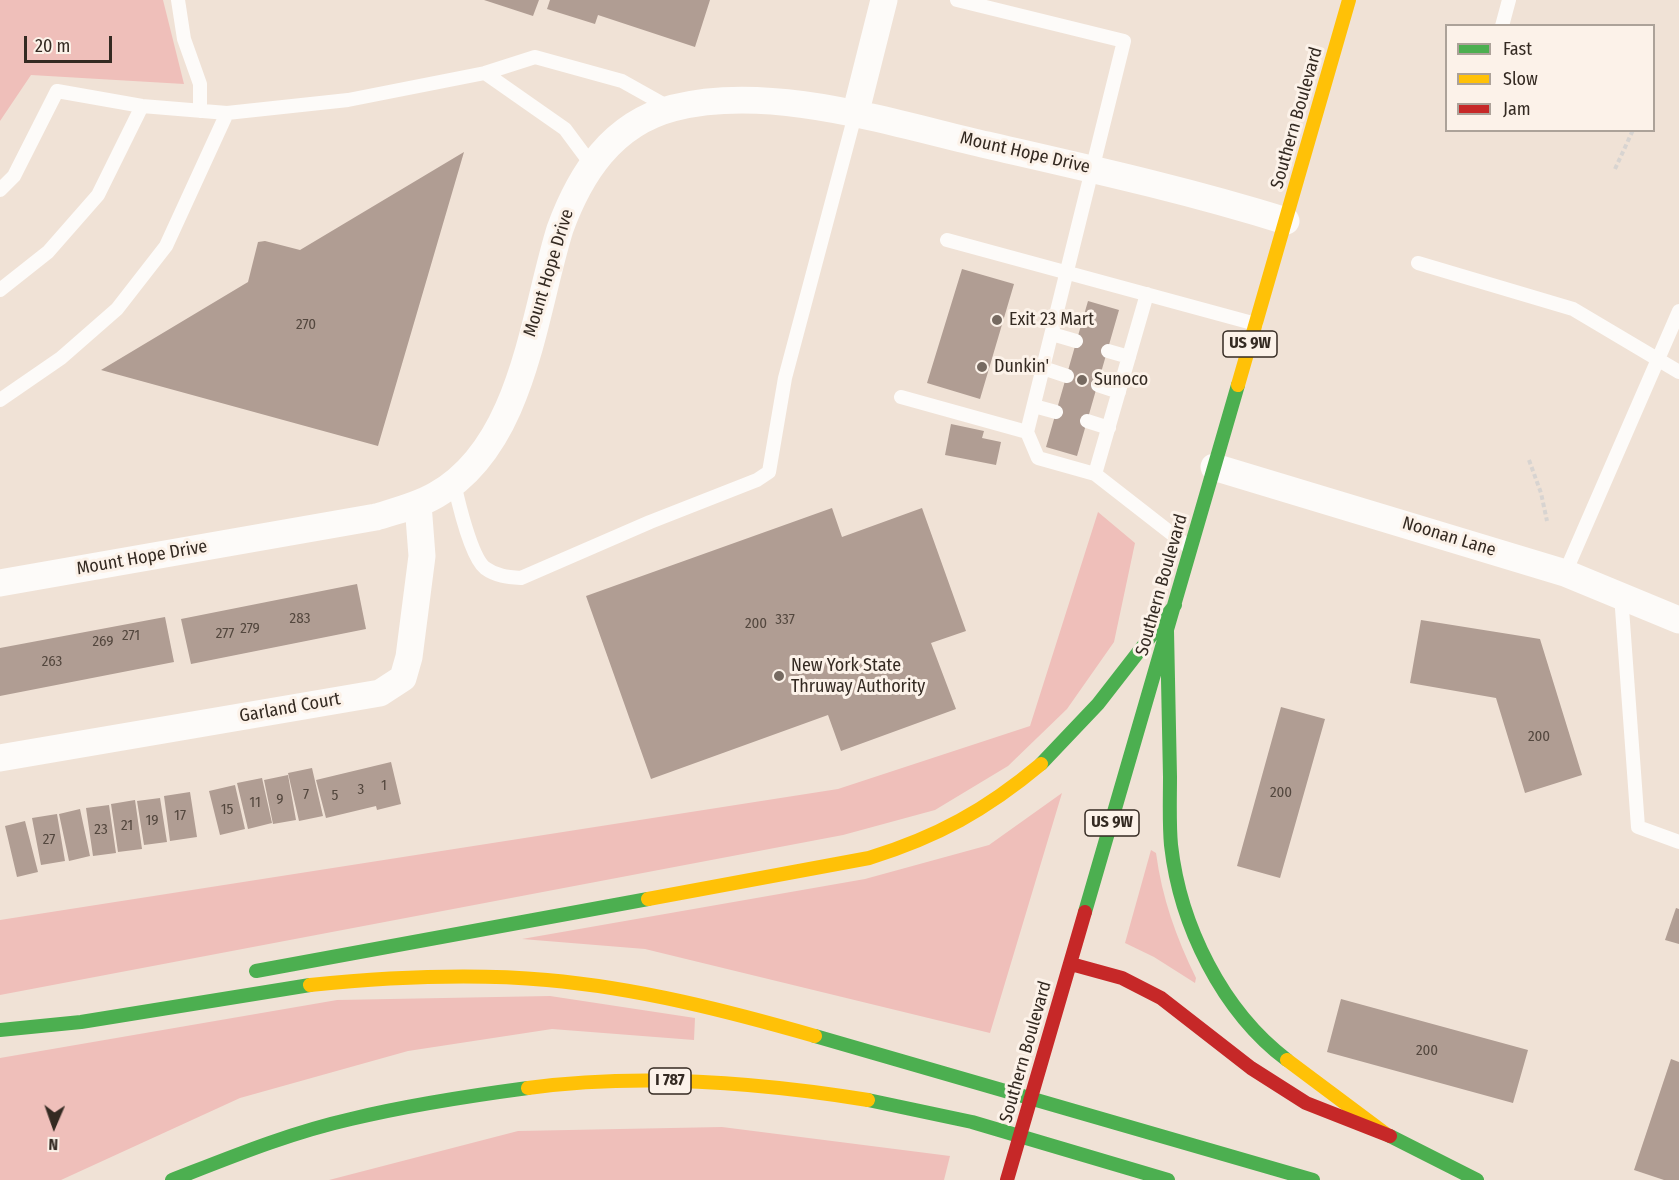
<!DOCTYPE html>
<style>
body{margin:0}
#map{position:relative;width:1679px;height:1180px;overflow:hidden;background:#f0e2d6;font-family:"Fira Sans Condensed",sans-serif}
canvas{display:block}
.legend{position:absolute;left:1445px;top:24px;width:210px;height:108px;box-sizing:border-box;background:#fcf2e9;border:2px solid #aca299;margin:0;padding:8px 10px;list-style:none;font-size:18px;color:#342a22}
.legend li{display:flex;align-items:center;gap:12px;height:30px}
.legend b{width:30px;border:2px solid #aca299}
.north{position:absolute;left:24px;top:1096px;width:60px;height:60px;-webkit-text-stroke:4px #fcf2e9;paint-order:stroke;rotate:182deg;font-size:16px;font-weight:700;line-height:24px;text-align:center;color:#342a22}
.north::after{content:'';display:block;margin:auto;width:21px;height:27px;background:#342a22;clip-path:polygon(50% 0,100% 100%,50% 72%,0 100%)}
.scale{position:absolute;left:24px;top:36px;width:88px;height:27px;box-sizing:border-box;border:3px solid #342a22;border-top:0;padding-left:8px;font-size:18px;line-height:21px;white-space:nowrap;color:#342a22;-webkit-text-stroke:4px #fcf2e9;paint-order:stroke}
</style>
<div id="map">
<canvas width="1679" height="1180"></canvas>
<ul class="legend">
<li><b style="height:8px;background:#4caf50"></b>Fast</li>
<li><b style="height:8px;background:#ffc107"></b>Slow</li>
<li><b style="height:8px;background:#c62828"></b>Jam</li>
</ul>
<div class="north">N</div>
<div class="scale">20 m</div>
</div>
<script>
const context = document.querySelector('canvas').getContext('2d');
context.lineJoin = 'round';
function fillPath(path, color) {
  context.fillStyle = color;
  context.fill(path, 'evenodd');
}
function trace(path, color, width, dash) {
  context.strokeStyle = color;
  context.lineWidth = width;
  context.lineCap = dash ? 'butt' : 'round';
  context.setLineDash(dash || []);
  context.stroke(path);
}
function write(font, color, halo, rows, align = 'center') {
  context.font = font + ' "Fira Sans Condensed",sans-serif';
  context.lineWidth = 6;
  context.setLineDash([]);
  context.textBaseline = 'middle';
  context.strokeStyle = halo;
  context.fillStyle = color;
  for (const [text, x, y, turn = 0] of rows) {
    context.save();
    context.translate(x, y);
    context.rotate((+turn || 0) * Math.PI / 180);
    context.textAlign = isNaN(turn) ? turn : align;
    if (halo) context.strokeText(text, 0, 0);
    context.fillText(text, 0, 0);
    context.restore();
  }
}
const green = new Path2D(`
 M0,0H163L184,84L31,75L0,121Z
 M1098,512L1135,543L1114,642L1067,709L1008,766L935,810L843,835L0,995V920L838,789L1030,726Z
 M1062,793L990,1033L645,949L522,939L865,879L989,845Z
 M1151,850L1156,853C1162,898 1176,937 1196,978L1195,983L1154,957L1125,943Z
 M550,996L695,1018L694,1040L552,1029L408,1051L240,1098L61,1180H0V1058L337,1000Z
 M722,1127L950,1156L944,1180H329L518,1131Z`);
const building = new Path2D(`
 M484,0H539L533,16Z
 M550,0H710L695,47L598,15L595,24L547,9Z
 M464,152L378,446L101,370L248,282L258,242L265,241L300,250Z
 M962,269L1014,284L980,399L927,383Z
 M1088,301L1119,310L1077,456L1046,447Z
 M951,424L984,431L982,438L1001,442L996,465L945,455Z
 M832,508L842,537L922,508L966,631L931,643L956,709L841,751L828,715L651,779L586,596Z
 M357,584L366,629L191,664L181,619Z
 M165,617L174,662L0,696V648Z
 M1421,620L1540,639L1582,775L1525,793L1496,698L1410,683Z
 M1281,707L1325,719L1280,878L1237,866Z
 M391,762L401,804L377,810L376,806L326,818L316,780Z
 M312,768L323,816L299,821L288,773Z
 M288,775L296,820L273,824L264,780Z
 M262,778L272,823L248,829L237,783Z
 M235,785L245,829L220,835L209,791Z
 M190,792L197,837L170,841L164,796Z
 M160,798L167,842L144,845L137,801Z
 M135,800L142,849L118,852L111,804Z
 M109,805L116,853L93,856L86,808Z
 M80,809L90,856L69,861L59,814Z
 M57,814L65,861L41,865L32,818Z
 M25,821L38,872L17,877L5,826Z
 M1676,908L1679,909V944L1665,940Z
 M1341,999L1528,1050L1513,1103L1327,1052Z
 M1671,1059L1679,1062V1180H1664L1634,1170Z`);
const path = new Path2D(`
 M1615,169L1633,130
 M1529,460L1541,493L1547,521`);
const lane = new Path2D(`
 M178,0L184,39L200,84V111
 M957,0L1124,41L1027,432L1038,458L1095,474L1190,548
 M1502,26L1509,0
 M485,73L565,129L591,164
 M0,190L14,176L57,91L142,106L227,113L348,100L485,73L535,57L622,81L672,109
 M947,240L1256,324
 M1418,263L1573,309L1679,372
 M0,290L48,252L98,195L142,106
 M1052,334L1076,341
 M1108,351L1129,357
 M1043,368L1067,376
 M1098,385L1119,392
 M901,397L1027,432
 M0,400L61,358L117,309L166,246L227,113
 M1034,406L1056,412
 M1087,421L1109,428
 M1095,474L1147,294
 M454,483C458,501 471,557 485,568C496,576 507,577 521,578L650,522L757,480L769,472L785,378L855,115
 M1565,573L1679,311
 M1621,595L1638,827L1679,842`);
const street = new Path2D(`
 M855,115L884,0
 M1214,467L1565,573L1679,620
 M0,583L376,517C396,511 417,506 436,495C523,446 533,316 560,229C580,174 612,124 673,108C771,83 891,123 987,145C1087,168 1187,190 1286,221
 M0,758L380,693L403,678L409,657L422,556L418,504`);
const fast = new Path2D(`
 M1167,631C1168,680 1169,728 1170,777C1170,799 1169,823 1171,845C1180,925 1222,1011 1287,1060
 M1041,764L1098,704L1175,605
 M1085,912L1238,385
 M256,971L648,899
 M0,1030L81,1022L310,985
 M815,1036L1313,1180
 M868,1100L972,1122L1168,1180
 M1390,1136L1477,1180
 M172,1180C231,1157 289,1133 351,1119C409,1105 468,1096 528,1088`);
const slow = new Path2D(`
 M1238,385L1349,0
 M648,899L869,858C937,837 986,810 1041,764
 M310,985C389,977 468,973 547,980C638,988 728,1011 815,1036
 M1287,1060L1386,1134
 M528,1088C639,1073 757,1082 868,1100`);
const jam = new Path2D(`
 M1071,964L1122,978L1161,998L1251,1068L1306,1103L1390,1136
 M1007,1180L1085,912`);
const markers = [
 [997,320,6,"#766a61"],
 [982,367,6,"#766a61"],
 [1082,380,6,"#766a61"],
 [779,676,6,"#766a61"]
];
const numberNames = [
 ["270",306,325],
 ["283",300,619],
 ["337",785,620],
 ["200",756,624],
 ["279",250,629],
 ["277",225,634],
 ["271",131,636],
 ["269",103,642],
 ["263",52,662],
 ["200",1539,737],
 ["1",384,786],
 ["3",361,790],
 ["200",1281,793],
 ["7",306,795],
 ["5",335,796],
 ["9",280,800],
 ["11",255,803],
 ["15",227,810],
 ["17",180,816],
 ["19",152,821],
 ["21",127,826],
 ["23",101,830],
 ["27",49,840],
 ["200",1427,1051]
];
const shields = [
 [1250,344,54],
 [1112,823,54],
 [670,1081,42]
];
const shieldNames = [
 ["US 9W",1250,344],
 ["US 9W",1112,823],
 ["I 787",670,1081]
];
const streetNames = [
 ["Southern Boulevard",1297,118,-74],
 ["Mount Hope Drive",1025,153,13],
 ["Mount Hope Drive",549,273,-73],
 ["Noonan Lane",1449,537,17],
 ["Mount Hope Drive",142,558,-10],
 ["Southern Boulevard",1162,585,-74],
 ["Garland Court",290,708,-10],
 ["Southern Boulevard",1026,1052,-74]
];
const poiNames = [
 ["Exit 23 Mart",1009,320],
 ["Dunkin'",994,367],
 ["Sunoco",1094,380],
 ["New York State",791,666],
 ["Thruway Authority",791,687]
];
fillPath(green, '#efbfba');
fillPath(building, '#b09d93');
trace(path, '#d8d4d1', 4, [4.5, 3]);
trace(lane, '#fdfbf9', 14);
trace(street, '#fdfbf9', 27);
trace(fast, '#4caf50', 14);
trace(slow, '#ffc107', 14);
trace(jam, '#c62828', 14);
for (const [x, y, r, color] of markers) {
  const dot = new Path2D();
  dot.arc(x, y, r, 0, 2 * Math.PI);
  context.fillStyle = color;
  context.fill(dot);
  trace(dot, '#fcf2e9', 2);
}
write('15px', '#53473e', null, numberNames);
for (const [x, y, w] of shields) {
  const box = new Path2D();
  box.roundRect(x - w / 2, y - 13, w, 26, 4.5);
  context.fillStyle = '#fcf2e9';
  context.fill(box);
  trace(box, '#342a22', 1.5);
}
write('bold 16px', '#342a22', null, shieldNames);
write('18px', '#342a22', '#fcf2e9', streetNames);
write('18px', '#342a22', '#fcf2e9', poiNames, 'left');
</script>
